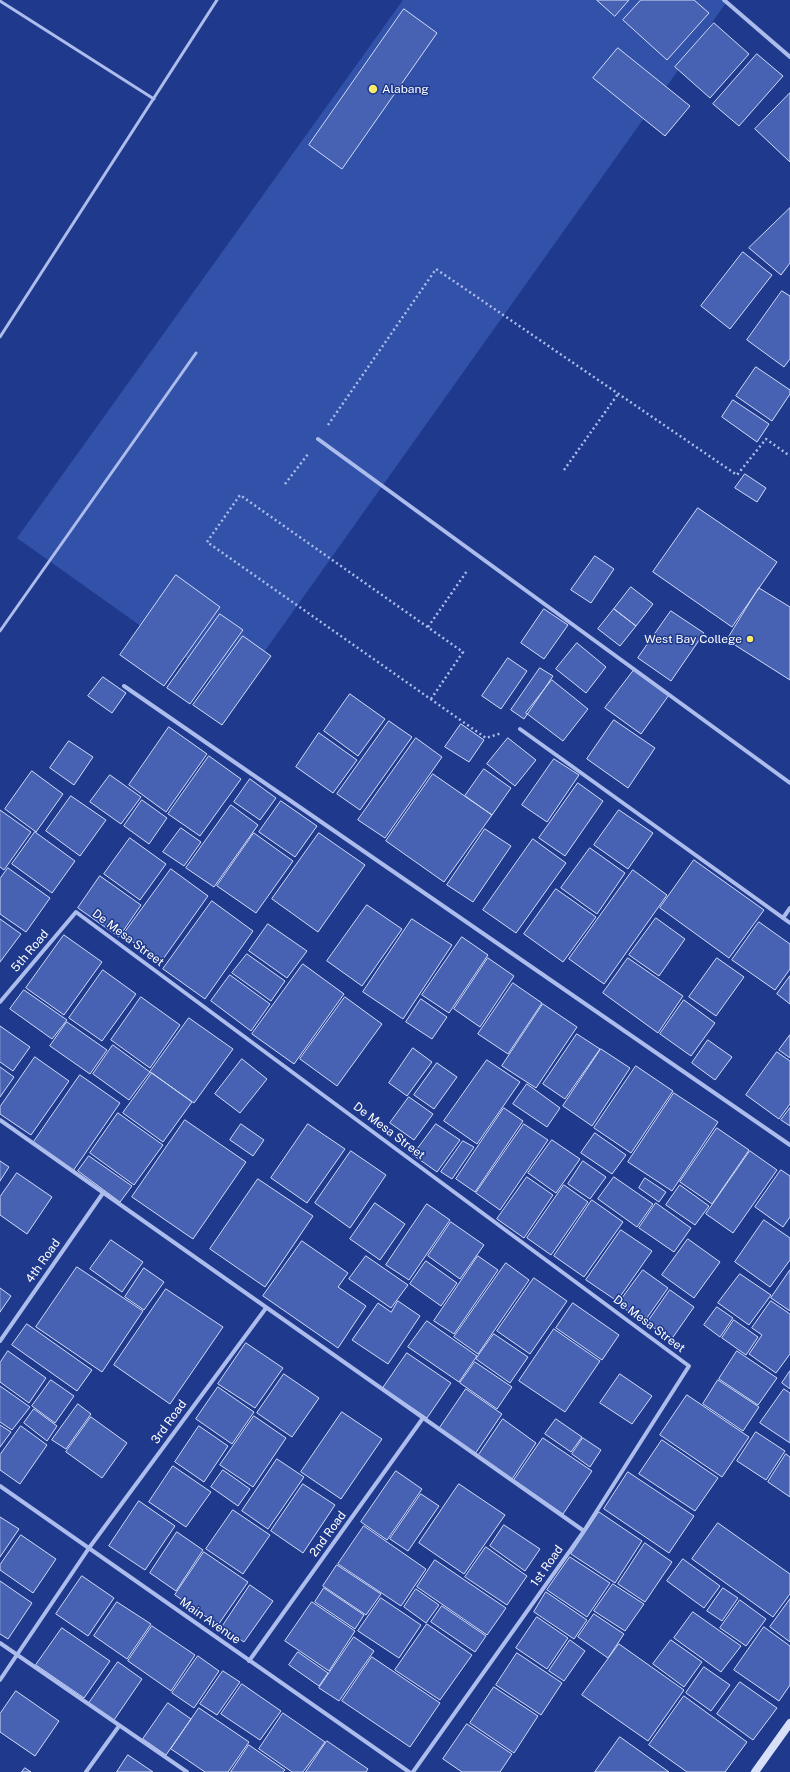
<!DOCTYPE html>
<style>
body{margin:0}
canvas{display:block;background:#1f398c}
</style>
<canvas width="790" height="1772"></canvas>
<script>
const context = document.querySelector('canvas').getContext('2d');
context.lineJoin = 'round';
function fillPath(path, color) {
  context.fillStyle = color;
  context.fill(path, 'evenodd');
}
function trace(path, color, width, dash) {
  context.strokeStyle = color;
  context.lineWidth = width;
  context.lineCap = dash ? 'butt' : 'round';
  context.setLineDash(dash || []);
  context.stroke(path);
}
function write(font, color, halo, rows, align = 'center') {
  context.font = font + ' "Public Sans",sans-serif';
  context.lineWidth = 3;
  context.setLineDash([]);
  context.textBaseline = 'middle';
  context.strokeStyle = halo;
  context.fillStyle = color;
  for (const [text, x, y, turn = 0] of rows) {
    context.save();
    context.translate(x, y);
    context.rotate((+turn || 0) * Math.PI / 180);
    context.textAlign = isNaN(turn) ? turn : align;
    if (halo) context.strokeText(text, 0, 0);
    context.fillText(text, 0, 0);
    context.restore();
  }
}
const green = new Path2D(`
 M403,0H728L235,693L17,538Z`);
const building = new Path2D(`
 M597,0H629L615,16Z
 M641,0H694L709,13L667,60L623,20Z
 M404,9L437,33L342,169L309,145Z
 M714,23L749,54L710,98L675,67Z
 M618,48L690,106L665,136L593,78Z
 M757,54L783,76L739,126L713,104Z
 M790,93V162L755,129Z
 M790,208V263L781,275L749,248Z
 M743,252L772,275L730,329L701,306Z
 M782,291L790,296V359L784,367L747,340Z
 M756,367L790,390V394L772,421L736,396Z
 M733,400L769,424L757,442L722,417Z
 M745,474L766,488L757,502L735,488Z
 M698,508L777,562L732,627L653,572Z
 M595,556L614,569L591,603L571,590Z
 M176,575L220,607L164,686L120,655Z
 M631,587L653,604L636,626L614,609Z
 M759,588L790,607V680L727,640Z
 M544,609L568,625L544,659L521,643Z
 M614,609L636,626L620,646L598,629Z
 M671,611L704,633L671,681L638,658Z
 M220,614L243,630L190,704L167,688Z
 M243,636L271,656L222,725L193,705Z
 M577,643L606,667L586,693L556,669Z
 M508,658L527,671L501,709L482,696Z
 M540,668L553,676L524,719L511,710Z
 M634,670L669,695L641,734L605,708Z
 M103,677L126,693L112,713L88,696Z
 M552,680L588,709L563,741L526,713Z
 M350,694L385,719L358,756L324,731Z
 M614,720L655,748L628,788L587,759Z
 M389,721L412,737L360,810L337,794Z
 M461,724L484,740L469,762L445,747Z
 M169,727L207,754L166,812L129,785Z
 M319,733L357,760L333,793L296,767Z
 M416,738L442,757L385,838L358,820Z
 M508,738L536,760L515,786L487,764Z
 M69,741L93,757L74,785L50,768Z
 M209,756L241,779L200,836L168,814Z
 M554,759L579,775L547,822L522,805Z
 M484,769L511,788L492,815L465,796Z
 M32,771L63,794L36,832L5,809Z
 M433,774L492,815L444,882L386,841Z
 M110,775L141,797L121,824L90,802Z
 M250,779L276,798L260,820L234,802Z
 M578,783L603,801L565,856L539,838Z
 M71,796L106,820L80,856L46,831Z
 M142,800L167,818L149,844L124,826Z
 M281,801L317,826L295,857L259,832Z
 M231,805L258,825L214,887L186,868Z
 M0,810L31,832L4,870L0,867Z
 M619,810L653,833L628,869L594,845Z
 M181,828L201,842L184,866L163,852Z
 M485,829L511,846L473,902L447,885Z
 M35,832L75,861L52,893L12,864Z
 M254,833L293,861L256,913L217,886Z
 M319,833L365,865L318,932L272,899Z
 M130,838L166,864L140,900L104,874Z
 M533,839L566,863L516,933L483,910Z
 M590,848L625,873L597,914L561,888Z
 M694,860L764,910L729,958L660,908Z
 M8,868L50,898L26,932L0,914V879Z
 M171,869L208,896L161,962L123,935Z
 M633,870L667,895L604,984L569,959Z
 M100,876L141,905L119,937L78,908Z
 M556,889L596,917L563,962L524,934Z
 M212,901L253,931L205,999L163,969Z
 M367,905L402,929L362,986L327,961Z
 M656,918L685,939L659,976L629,955Z
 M0,919L21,934L0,962Z
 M412,919L452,945L403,1019L363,992Z
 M759,922L790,944V969L775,990L732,960Z
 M268,924L307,951L287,978L249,951Z
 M64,935L102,962L64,1015L26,988Z
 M462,937L488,955L449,1013L422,995Z
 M247,954L285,981L271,1001L232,973Z
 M488,958L514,976L480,1027L454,1009Z
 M628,958L683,996L658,1033L603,993Z
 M717,958L744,977L716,1016L689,997Z
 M303,964L344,994L294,1064L252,1034Z
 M103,970L136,994L102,1041L69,1018Z
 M230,975L270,1004L251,1031L211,1001Z
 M790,976V1004L777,994Z
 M513,983L542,1003L508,1054L478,1034Z
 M24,990L67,1020L52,1039L10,1009Z
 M141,997L180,1025L150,1068L111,1040Z
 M345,997L382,1024L337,1086L300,1059Z
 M421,999L447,1017L432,1039L406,1022Z
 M684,1000L715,1023L691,1056L660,1034Z
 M543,1004L577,1027L536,1088L502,1066Z
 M189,1018L233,1049L194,1103L150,1072Z
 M67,1022L107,1050L90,1074L50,1046Z
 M0,1026L30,1047L13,1071L0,1062Z
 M577,1034L600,1049L565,1099L543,1084Z
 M790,1035V1058L779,1050Z
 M708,1040L732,1057L715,1080L692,1063Z
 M113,1045L150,1072L129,1100L93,1074Z
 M413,1048L432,1062L407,1096L389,1083Z
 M601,1049L630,1068L592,1126L563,1106Z
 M777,1052L790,1061V1104L779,1119L746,1095Z
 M35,1057L69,1081L31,1135L0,1114V1107Z
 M242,1059L267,1079L240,1113L215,1094Z
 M487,1060L520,1082L477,1144L444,1121Z
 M437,1063L457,1077L434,1109L414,1095Z
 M636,1066L673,1091L631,1153L594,1128Z
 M0,1067L14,1077L0,1097Z
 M152,1073L192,1102L163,1142L123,1113Z
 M80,1075L120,1103L73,1171L33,1143Z
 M527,1084L560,1108L547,1127L513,1104Z
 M674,1093L718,1122L672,1191L628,1162Z
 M409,1097L433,1114L414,1140L390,1123Z
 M504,1108L523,1121L475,1192L456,1179Z
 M790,1108V1126L781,1120Z
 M118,1113L163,1145L134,1185L90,1153Z
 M185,1120L246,1162L193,1239L132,1197Z
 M241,1124L264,1140L253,1156L230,1140Z
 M308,1124L345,1149L307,1203L271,1178Z
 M436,1124L460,1140L437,1172L413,1155Z
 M524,1124L548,1140L500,1210L476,1193Z
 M717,1128L749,1150L712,1204L680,1182Z
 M595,1133L626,1155L612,1174L581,1153Z
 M552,1140L580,1159L556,1193L528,1173Z
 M463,1141L474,1147L452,1179L441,1172Z
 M351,1151L386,1175L350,1228L315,1203Z
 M750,1151L777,1170L733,1233L706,1214Z
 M89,1156L132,1186L120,1202L78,1171Z
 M0,1161L9,1167L0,1181Z
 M583,1161L606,1177L590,1199L568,1184Z
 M781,1170L790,1176V1217L783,1227L755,1207Z
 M17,1173L52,1197L27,1234L0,1215V1197Z
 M527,1177L553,1195L524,1238L497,1219Z
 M614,1177L653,1204L637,1227L598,1199Z
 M645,1178L666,1192L659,1202L639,1188Z
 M258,1179L313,1216L265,1287L210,1249Z
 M564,1185L588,1202L551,1255L527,1238Z
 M680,1185L709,1206L695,1225L666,1205Z
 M592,1200L623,1222L584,1277L554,1256Z
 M375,1203L405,1224L380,1260L350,1239Z
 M656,1203L691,1228L674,1252L639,1228Z
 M427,1204L450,1220L409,1280L386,1265Z
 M764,1220L790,1238V1260L770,1287L735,1262Z
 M451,1222L484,1245L460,1279L428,1256Z
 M621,1230L652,1251L617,1301L586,1280Z
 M688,1239L720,1262L694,1298L662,1275Z
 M111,1240L143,1262L122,1292L90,1269Z
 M302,1241L348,1273L338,1287L366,1306L338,1348L263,1296Z
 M366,1256L408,1285L391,1308L349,1279Z
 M478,1256L498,1270L454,1334L434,1321Z
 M426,1261L457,1283L441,1306L410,1284Z
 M506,1263L529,1280L478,1354L454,1337Z
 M77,1267L143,1311L102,1372L36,1327Z
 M144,1268L164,1282L144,1310L125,1297Z
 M643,1270L668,1288L644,1322L618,1304Z
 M790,1270V1311L771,1298Z
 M740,1274L771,1295L749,1325L718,1303Z
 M534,1278L567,1301L530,1354L497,1331Z
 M0,1288L11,1296L0,1312Z
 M166,1289L223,1327L170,1404L114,1365Z
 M670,1290L694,1307L671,1340L647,1323Z
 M398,1301L420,1316L388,1364L352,1340L378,1303L391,1312Z
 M771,1301L790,1314V1354L776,1373L749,1354L762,1335L752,1328Z
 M573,1303L619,1335L602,1360L556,1328Z
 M717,1307L733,1318L720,1337L704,1325Z
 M734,1320L758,1337L746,1355L722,1338Z
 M427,1321L477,1356L459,1382L408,1347Z
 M27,1324L92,1370L77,1391L12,1345Z
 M554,1329L600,1361L565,1412L519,1381Z
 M494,1334L528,1357L510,1383L476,1359Z
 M246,1343L283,1368L255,1408L218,1384Z
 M8,1351L46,1378L29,1403L0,1382V1363Z
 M737,1351L777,1378L758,1405L719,1379Z
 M407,1353L451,1383L427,1418L383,1388Z
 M475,1362L512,1387L497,1409L460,1383Z
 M790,1371V1389L782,1383Z
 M284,1374L319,1398L292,1437L257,1413Z
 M620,1374L652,1396L632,1424L600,1403Z
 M51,1380L74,1396L55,1423L32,1406Z
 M718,1380L759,1407L743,1431L703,1404Z
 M0,1386L30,1407L12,1430L0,1422Z
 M218,1387L254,1412L232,1444L196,1419Z
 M466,1389L502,1414L475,1454L439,1429Z
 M784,1389L790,1393V1443L760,1423Z
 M687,1395L749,1437L722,1477L660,1435Z
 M78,1404L91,1414L66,1449L52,1440Z
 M34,1409L57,1426L47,1441L24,1423Z
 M342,1412L382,1439L341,1499L301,1472Z
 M254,1416L286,1438L253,1487L220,1465Z
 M91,1417L127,1443L102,1478L66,1452Z
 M503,1419L536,1443L512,1479L478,1456Z
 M556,1419L582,1437L571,1452L545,1434Z
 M0,1425L11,1432L0,1447Z
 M21,1426L47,1445L20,1484L0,1470V1455Z
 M199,1426L228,1446L204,1482L175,1462Z
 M756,1432L785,1451L766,1480L737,1461Z
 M543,1438L592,1471L563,1514L514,1480Z
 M583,1438L601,1450L590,1467L572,1454Z
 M662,1440L718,1478L695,1511L639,1474Z
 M786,1454L790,1457V1497L768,1482Z
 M277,1459L304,1477L268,1529L242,1511Z
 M173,1466L211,1492L186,1527L149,1502Z
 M223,1470L250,1489L238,1506L211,1487Z
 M396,1471L422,1489L387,1540L361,1522Z
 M628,1472L694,1516L669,1553L604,1509Z
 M303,1484L335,1505L303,1553L271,1531Z
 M459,1484L505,1515L464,1574L419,1543Z
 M421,1494L439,1506L408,1551L390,1539Z
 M139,1501L175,1526L145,1570L109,1546Z
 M233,1510L270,1535L243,1574L206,1549Z
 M599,1512L642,1541L615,1583L571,1554Z
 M0,1517L19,1529L0,1557Z
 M718,1523L790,1574V1594L773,1617L692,1559Z
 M504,1525L540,1549L525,1571L490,1546Z
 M364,1526L426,1569L401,1606L338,1564Z
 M177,1532L203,1550L176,1591L150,1573Z
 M21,1535L56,1559L33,1593L0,1570V1565Z
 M645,1543L672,1562L645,1602L618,1584Z
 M486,1547L527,1576L507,1605L465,1577Z
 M204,1552L248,1582L218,1625L175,1595Z
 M570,1557L610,1583L587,1617L547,1590Z
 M683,1559L720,1586L704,1608L667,1581Z
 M435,1560L506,1608L487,1635L417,1587Z
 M337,1565L381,1594L366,1615L323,1586Z
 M82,1576L114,1598L88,1636L56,1614Z
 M0,1581L32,1603L8,1639L0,1634Z
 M613,1584L644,1604L625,1631L594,1611Z
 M250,1585L273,1601L244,1642L222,1627Z
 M324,1588L364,1615L355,1629L315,1602Z
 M723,1588L738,1598L722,1621L707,1611Z
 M416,1589L439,1605L426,1623L404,1607Z
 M546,1592L587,1620L574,1639L534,1612Z
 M381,1598L421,1625L399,1658L358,1631Z
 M790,1599V1642L770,1627Z
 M740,1600L766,1619L746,1646L720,1628Z
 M117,1602L151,1624L127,1659L94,1636Z
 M312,1602L355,1631L329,1671L285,1641Z
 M442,1606L486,1636L475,1652L431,1622Z
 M693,1612L741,1646L721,1672L674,1638Z
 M594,1614L624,1634L608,1658L578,1637Z
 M537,1617L568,1638L547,1669L516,1648Z
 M427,1624L472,1655L440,1700L395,1670Z
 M152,1626L195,1655L171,1691L128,1661Z
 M764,1627L790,1646V1685L779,1701L734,1670Z
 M62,1628L110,1661L84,1698L36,1665Z
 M354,1637L374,1651L339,1701L319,1688Z
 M570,1640L585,1651L564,1681L549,1671Z
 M671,1640L702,1662L684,1687L653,1664Z
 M619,1644L684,1690L648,1741L582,1695Z
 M298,1652L328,1673L319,1686L289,1665Z
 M517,1653L562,1683L541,1715L496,1685Z
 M198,1656L219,1671L194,1708L172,1693Z
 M372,1657L440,1703L410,1747L342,1701Z
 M118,1662L142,1679L114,1720L89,1703Z
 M704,1667L730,1685L711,1711L686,1693Z
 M223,1671L240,1682L217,1715L200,1704Z
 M740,1682L777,1708L753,1740L717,1714Z
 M242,1684L281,1711L260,1740L221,1714Z
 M494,1687L538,1716L514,1753L470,1723Z
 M16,1691L59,1721L35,1756L0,1732V1714Z
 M684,1696L747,1742L725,1772H687L649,1745Z
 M168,1703L191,1719L166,1755L143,1739Z
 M199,1708L249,1742L228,1772H205L171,1749Z
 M283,1713L325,1742L303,1772H292L259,1749Z
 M467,1724L512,1754L500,1772H462L443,1759Z
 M620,1737L669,1772H595Z
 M327,1741L368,1769L366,1772H306Z
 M249,1745L285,1770L283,1772H231Z
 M128,1755L153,1772H117Z
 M25,1768L31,1772H22Z`);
const path = new Path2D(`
 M328,425L436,269L737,475L766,439L790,456
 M564,470L618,394
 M285,484L308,454
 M428,627L467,571
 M431,699L463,652L240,495L207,542L486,738L502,733`);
const service = new Path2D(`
 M0,1L154,99
 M0,337L217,0
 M0,631L196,353`);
const minor = new Path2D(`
 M724,0L790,57
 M318,439L790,783
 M124,686L790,1145
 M520,729L790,923
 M783,918L790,908
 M0,1002L76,912L689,1366L584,1531L413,1772
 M0,1120L584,1531
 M0,1341L103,1193
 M0,1486L409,1772
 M0,1643L187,1772
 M249,1661L423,1418
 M0,1680L89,1548L266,1308
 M86,1772L119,1726`);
const secondary = new Path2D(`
 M755,1772L790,1723`);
const markers = [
 [373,89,5,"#faec6b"],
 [750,639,4,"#faec6b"]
];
const poiNames = [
 ["Alabang",382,89],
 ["West Bay College",742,639,"right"]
];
const streetNames = [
 ["De Mesa Street",128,938,37],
 ["5th Road",30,951,-50],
 ["De Mesa Street",389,1131,37],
 ["4th Road",43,1261,-55],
 ["De Mesa Street",649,1324,37],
 ["3rd Road",169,1422,-54],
 ["2nd Road",328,1534,-54],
 ["1st Road",547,1566,-55],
 ["Main Avenue",210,1621,35]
];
fillPath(green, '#3251a9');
fillPath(building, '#4762b3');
trace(building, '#d1dbf9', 1);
trace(path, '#acbcec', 2.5, [2, 3]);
trace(service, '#acbcec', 3);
trace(minor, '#acbcec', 4);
trace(secondary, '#d8e0f9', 8);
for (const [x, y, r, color] of markers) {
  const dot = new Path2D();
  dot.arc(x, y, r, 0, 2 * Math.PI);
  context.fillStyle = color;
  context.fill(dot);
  trace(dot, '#1f398c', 1.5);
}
write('12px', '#fff', '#1f398c', poiNames, 'left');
write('12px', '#fff', '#1f398c', streetNames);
</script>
